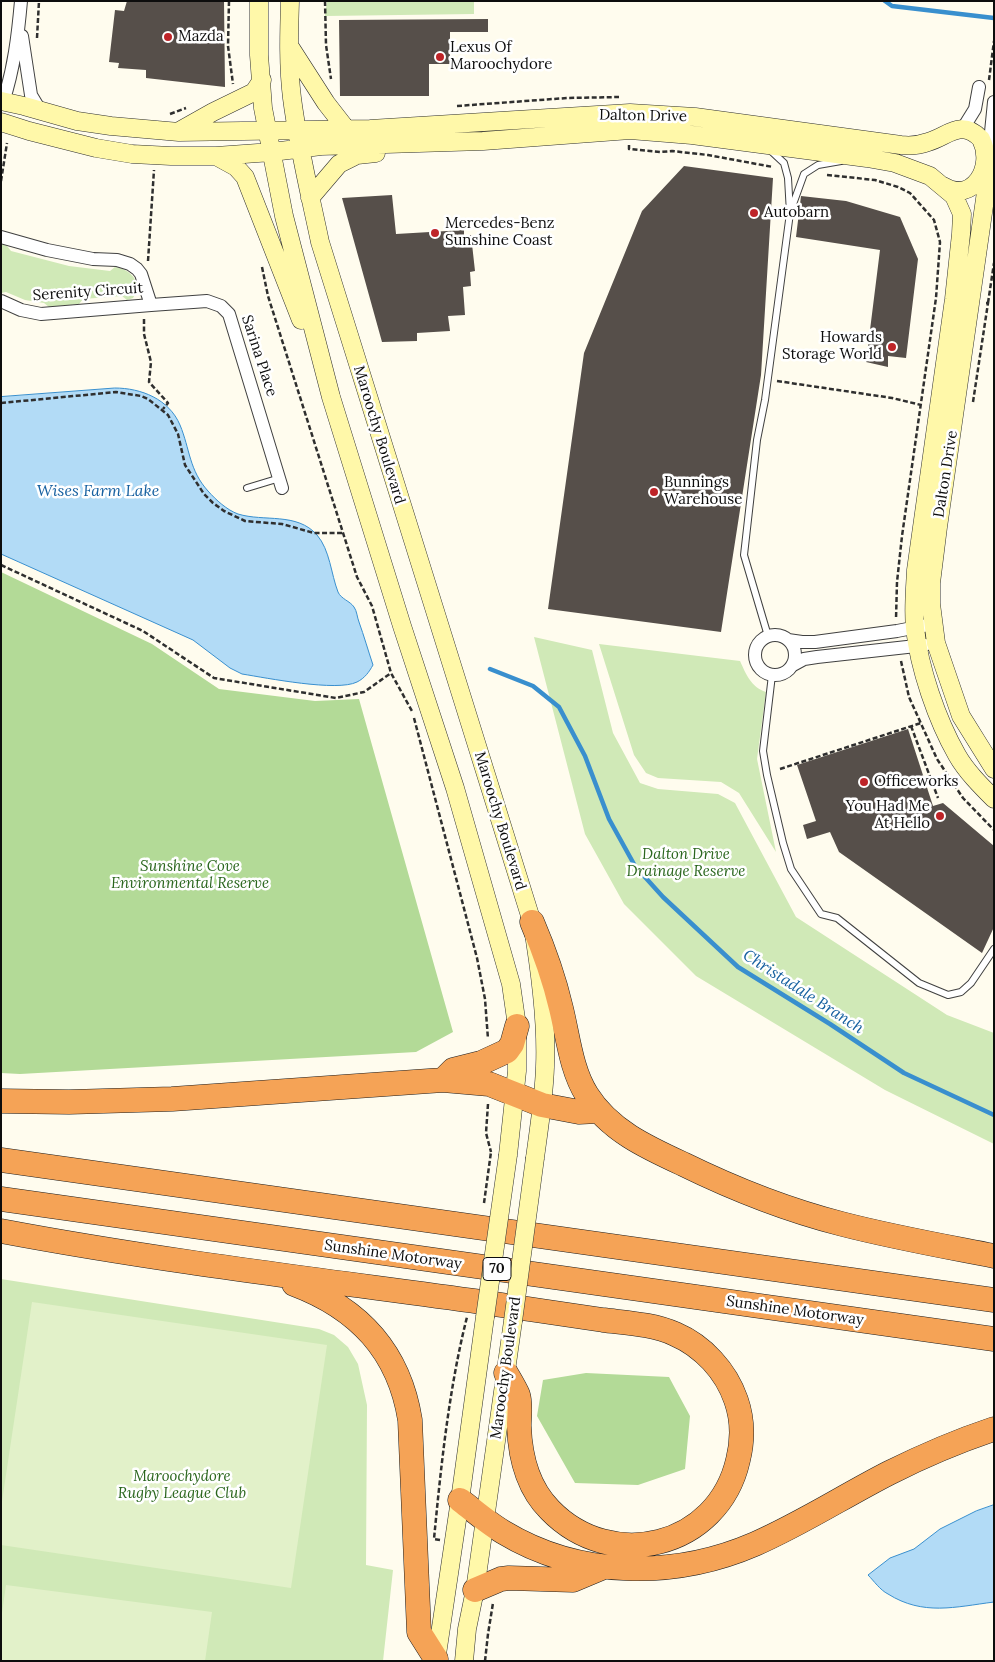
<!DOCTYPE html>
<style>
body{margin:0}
#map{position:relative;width:995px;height:1662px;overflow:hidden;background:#fffcee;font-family:Lora,serif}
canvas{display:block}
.frame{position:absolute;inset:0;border:2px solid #0d0d0d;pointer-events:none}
</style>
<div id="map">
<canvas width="995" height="1662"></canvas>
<div class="frame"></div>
</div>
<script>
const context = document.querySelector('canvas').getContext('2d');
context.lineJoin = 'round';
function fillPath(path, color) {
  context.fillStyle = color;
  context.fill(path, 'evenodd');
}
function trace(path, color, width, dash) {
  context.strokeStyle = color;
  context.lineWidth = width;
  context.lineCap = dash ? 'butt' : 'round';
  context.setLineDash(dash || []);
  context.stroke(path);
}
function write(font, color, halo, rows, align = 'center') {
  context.font = font + ' Lora,serif';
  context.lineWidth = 5;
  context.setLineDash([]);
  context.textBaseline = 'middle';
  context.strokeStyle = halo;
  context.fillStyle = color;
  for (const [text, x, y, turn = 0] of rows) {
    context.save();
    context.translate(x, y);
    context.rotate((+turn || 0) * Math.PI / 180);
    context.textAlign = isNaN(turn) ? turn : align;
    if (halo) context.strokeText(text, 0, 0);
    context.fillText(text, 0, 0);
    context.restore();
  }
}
const green = new Path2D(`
 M327,1H474V14L325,16Z
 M1,244L7,246L11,251L69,266L110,271L115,267C128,269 136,276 138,289L133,298L127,300L122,296L83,299L79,304L49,307L44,303L25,300L6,292L1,293Z
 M534,637L592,650L613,733L640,783L658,789L718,794L735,803L796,917L947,1015L994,1033V1144L885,1090L696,976L624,904L585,834Z
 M599,644L740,661C746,674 751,687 766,692L757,759L776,852L739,793L721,782L658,778L646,773L634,755Z
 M1,1279L319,1329L334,1335L348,1347L358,1364L367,1405L366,1565L393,1570L383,1661H1Z`);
const forest = new Path2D(`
 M1,572L152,644L219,689L315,701L359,699L453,1032L416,1052L20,1074L1,1073Z
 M586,1373L669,1377L690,1416L685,1469L638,1485L575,1483L537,1416L543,1380Z`);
const pitch = new Path2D(`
 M32,1302L327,1345L291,1588L1,1545V1508Z
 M6,1585L212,1612L205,1661H1V1620Z`);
const water = new Path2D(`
 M115,388C141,388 169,399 180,425C190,449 189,470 208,491C216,500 227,510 238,514C264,522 297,512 317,535C330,550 331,574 338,592C341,599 350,601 354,607C357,611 357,617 359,622C364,636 368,650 373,665C369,672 365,678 357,682C337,692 267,678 242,674L230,668L193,640L1,554V397Z
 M994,1505V1602C955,1607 923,1616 888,1594C880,1590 874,1581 868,1575L890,1558L914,1549L940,1529L976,1511Z`);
const stream = new Path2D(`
 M885,1L892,6L994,18
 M490,669L533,686L559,707L585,756L609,819L635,866L663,897L738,967L830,1024L904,1073L994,1115`);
const building = new Path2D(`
 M127,1H224L225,87L146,78V70L118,68L119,63L109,62L115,10L124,11Z
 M488,19V32H450V64H429V96H340L339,20Z
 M684,166L773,178L761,375L721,632L548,609L584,353L642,211Z
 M392,195L396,234L464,230V235H471L475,271L470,272L471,286L463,287L465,315L448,316L450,331L417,333V341L382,342L342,198Z
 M801,196L846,201L900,217L918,259L906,358L888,356V367L866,362L880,250L796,237Z
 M908,729L933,806L943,803L994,846V927L982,953L839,852L830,832L807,839L803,825L816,821L797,765Z`);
const path = new Path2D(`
 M229,1L228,46L233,84
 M325,1L326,45L331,79
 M37,38L39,1
 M989,80L994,41
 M457,106L567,98L619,97
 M170,114L186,108
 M629,145V149L660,152L672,151L708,155L773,167
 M827,175L875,180L898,187L910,193L934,220L940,242L936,298L902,536L897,582L896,619
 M1,181L7,143
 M148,261L154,170
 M262,267L268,296L357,577L372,606L391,673L413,713
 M988,303L994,263
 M144,319V334L151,362L149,382L168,403L163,409
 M777,381L892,398L921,405
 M973,402L988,303H986
 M1,403L116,392L141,396L148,399L168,415L178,434L185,465L204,494L213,503L224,511L245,521L282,524L314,533H342
 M1,565L143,631L214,678L336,698L364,692L391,673
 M901,661L909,697L937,759L963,798L994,830
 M414,718L477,958L485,999L488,1039
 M911,726L938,798
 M780,769L921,723
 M488,1104L486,1133L491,1152
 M440,1540L434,1539C441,1466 449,1388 467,1317
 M485,1661L488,1634L493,1603`);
const lane = new Path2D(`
 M792,207L804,174L818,165L841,161
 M247,488L280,478
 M768,636L744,555L757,440L765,400L790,213L788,178L784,163L769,149
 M772,675L763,751L767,775L783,843L791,869L821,914L837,918L919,983L948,995L961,992L971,983L994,949`);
const street = new Path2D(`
 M22,36L31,95L40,110
 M3,102C14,69 18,35 21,1
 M962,130L975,109L979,87
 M989,152L994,102
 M1,237L47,250L93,259L117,260L130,264L137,269L141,274L151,305L41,314L21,310L1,301
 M151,305L207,301L221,306L229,314L282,488
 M755 655a20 20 0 1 1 40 0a20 20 0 1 1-40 0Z
 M788,640L802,642H815L897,631L933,624
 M793,665L804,659L817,657L925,645`);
const secondary = new Path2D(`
 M259,1V55L263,108L284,216L331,397L402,626L455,788L511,984L517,1026V1071L508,1155
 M290,1C289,33 288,66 292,98C298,146 310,194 320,242L532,922C540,969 547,1019 545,1067C544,1097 539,1128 535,1158
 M290,47L326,103L347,130
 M1,101L24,106L77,121L111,126L179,132L370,129L630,113L695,117L901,145C910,146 920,145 928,142C947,137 961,118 981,139C995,167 973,204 943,186
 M1,122L29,131L96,148L132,154L171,156H216L272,152L321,146L483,141L630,130L692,135L867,158L895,163L930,176L954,196L962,214L961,234L954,299L916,570C915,590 913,609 915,628C919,668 937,720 957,755C966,771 981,786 994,799
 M181,130L213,112L254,92L262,80
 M216,156L236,167L245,177L301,320
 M989,171L938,527L931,583V604L936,643L961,716L994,769
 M310,198L339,164L357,155L376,153
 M436,1661L460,1500L485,1317
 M464,1661L467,1629L475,1590L513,1321`);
const highway = new Path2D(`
 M532,922C544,950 554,978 561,1008C568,1036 571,1070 587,1095C609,1130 646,1147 683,1164C734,1189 787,1210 842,1224C892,1237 943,1246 994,1256
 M444,1079L453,1070L481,1063L507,1051L512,1044L517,1026
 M1,1101L69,1102L172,1099L443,1080L489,1084L542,1105L579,1112L598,1111
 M1,1160L994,1300
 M1,1199L994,1339
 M1,1231C160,1261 321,1280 481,1302C522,1308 562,1314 603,1320C627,1323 653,1324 675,1334C703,1346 726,1371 736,1400C743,1420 743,1440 738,1460C718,1548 611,1573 550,1510C528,1488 520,1456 519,1426C519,1416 521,1404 518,1395C515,1388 510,1380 506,1373
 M294,1284C358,1308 399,1351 410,1420L419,1632L436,1659
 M460,1500C474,1511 488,1523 503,1532C579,1578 674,1579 755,1544C801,1524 844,1496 889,1473C923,1456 958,1441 994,1429
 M475,1590L501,1579L509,1578L573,1580L604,1567`);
const pathBridge = new Path2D(`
 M484,1203L491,1152`);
const secondaryBridge = new Path2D(`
 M485,1317L508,1155
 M513,1321L535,1158`);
const markers = [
 [168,37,5,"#be2428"],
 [440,57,5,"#be2428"],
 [754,213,5,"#be2428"],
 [435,233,5,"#be2428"],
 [892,347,5,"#be2428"],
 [654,492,5,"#be2428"],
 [864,782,5,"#be2428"],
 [940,816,5,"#be2428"]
];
const shields = [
 [497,1269,28]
];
const shieldNames = [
 ["70",497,1269]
];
const poiNames = [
 ["Mazda",178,37],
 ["Lexus Of",450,48],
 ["Maroochydore",450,65],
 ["Autobarn",764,213],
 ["Mercedes-Benz",445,224],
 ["Sunshine Coast",445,241],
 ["Howards",882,338,"right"],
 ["Storage World",882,355,"right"],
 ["Bunnings",664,483],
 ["Warehouse",664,500],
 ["Officeworks",874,782],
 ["You Had Me",930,807,"right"],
 ["At Hello",930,824,"right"]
];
const streetNames = [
 ["Dalton Drive",643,116,1],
 ["Serenity Circuit",88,292,-4],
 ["Sarina Place",259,356,72],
 ["Maroochy Boulevard",379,435,73],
 ["Dalton Drive",946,474,-81],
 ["Maroochy Boulevard",500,821,73],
 ["Sunshine Motorway",393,1255,8],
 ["Sunshine Motorway",795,1311,8],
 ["Maroochy Boulevard",506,1368,-82]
];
const parkNames = [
 ["Dalton Drive",686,855],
 ["Drainage Reserve",686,872],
 ["Sunshine Cove",190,867],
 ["Environmental Reserve",190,884],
 ["Maroochydore",182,1477],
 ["Rugby League Club",182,1494]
];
const waterNames = [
 ["Wises Farm Lake",98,491],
 ["Christadale Branch",803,992,33]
];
fillPath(green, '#d0e9b7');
fillPath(forest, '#b3da97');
fillPath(pitch, '#e2f1c9');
fillPath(water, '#b2dbf6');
trace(water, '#398fce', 1);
trace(stream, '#398fce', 4.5);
fillPath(building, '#564f4a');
trace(lane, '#404040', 8);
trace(street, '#404040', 14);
trace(secondary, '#2f2f2f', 19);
trace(highway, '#1e1e1e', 25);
trace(path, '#2f2f2f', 2.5, [5, 2.5]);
trace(lane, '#fff', 6);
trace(street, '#fff', 12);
trace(secondary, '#fff8a9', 18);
trace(highway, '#f5a356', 24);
trace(secondaryBridge, '#2f2f2f', 19, []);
trace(pathBridge, '#2f2f2f', 2.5, [5, 2.5]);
trace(secondaryBridge, '#fff8a9', 18);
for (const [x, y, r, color] of markers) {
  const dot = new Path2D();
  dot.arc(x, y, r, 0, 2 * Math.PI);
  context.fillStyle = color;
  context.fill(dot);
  trace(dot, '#fff', 2);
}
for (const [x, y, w] of shields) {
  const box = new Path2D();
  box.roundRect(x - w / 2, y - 11.5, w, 23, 4);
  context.fillStyle = '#fff';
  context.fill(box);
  trace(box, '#0d0d0d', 1);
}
write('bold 14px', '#0d0d0d', null, shieldNames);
write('15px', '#0d0d0d', '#fff', poiNames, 'left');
write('15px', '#0d0d0d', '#fff', streetNames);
write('italic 15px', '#2a661d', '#fff', parkNames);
write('italic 16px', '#1660a0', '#fff', waterNames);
</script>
